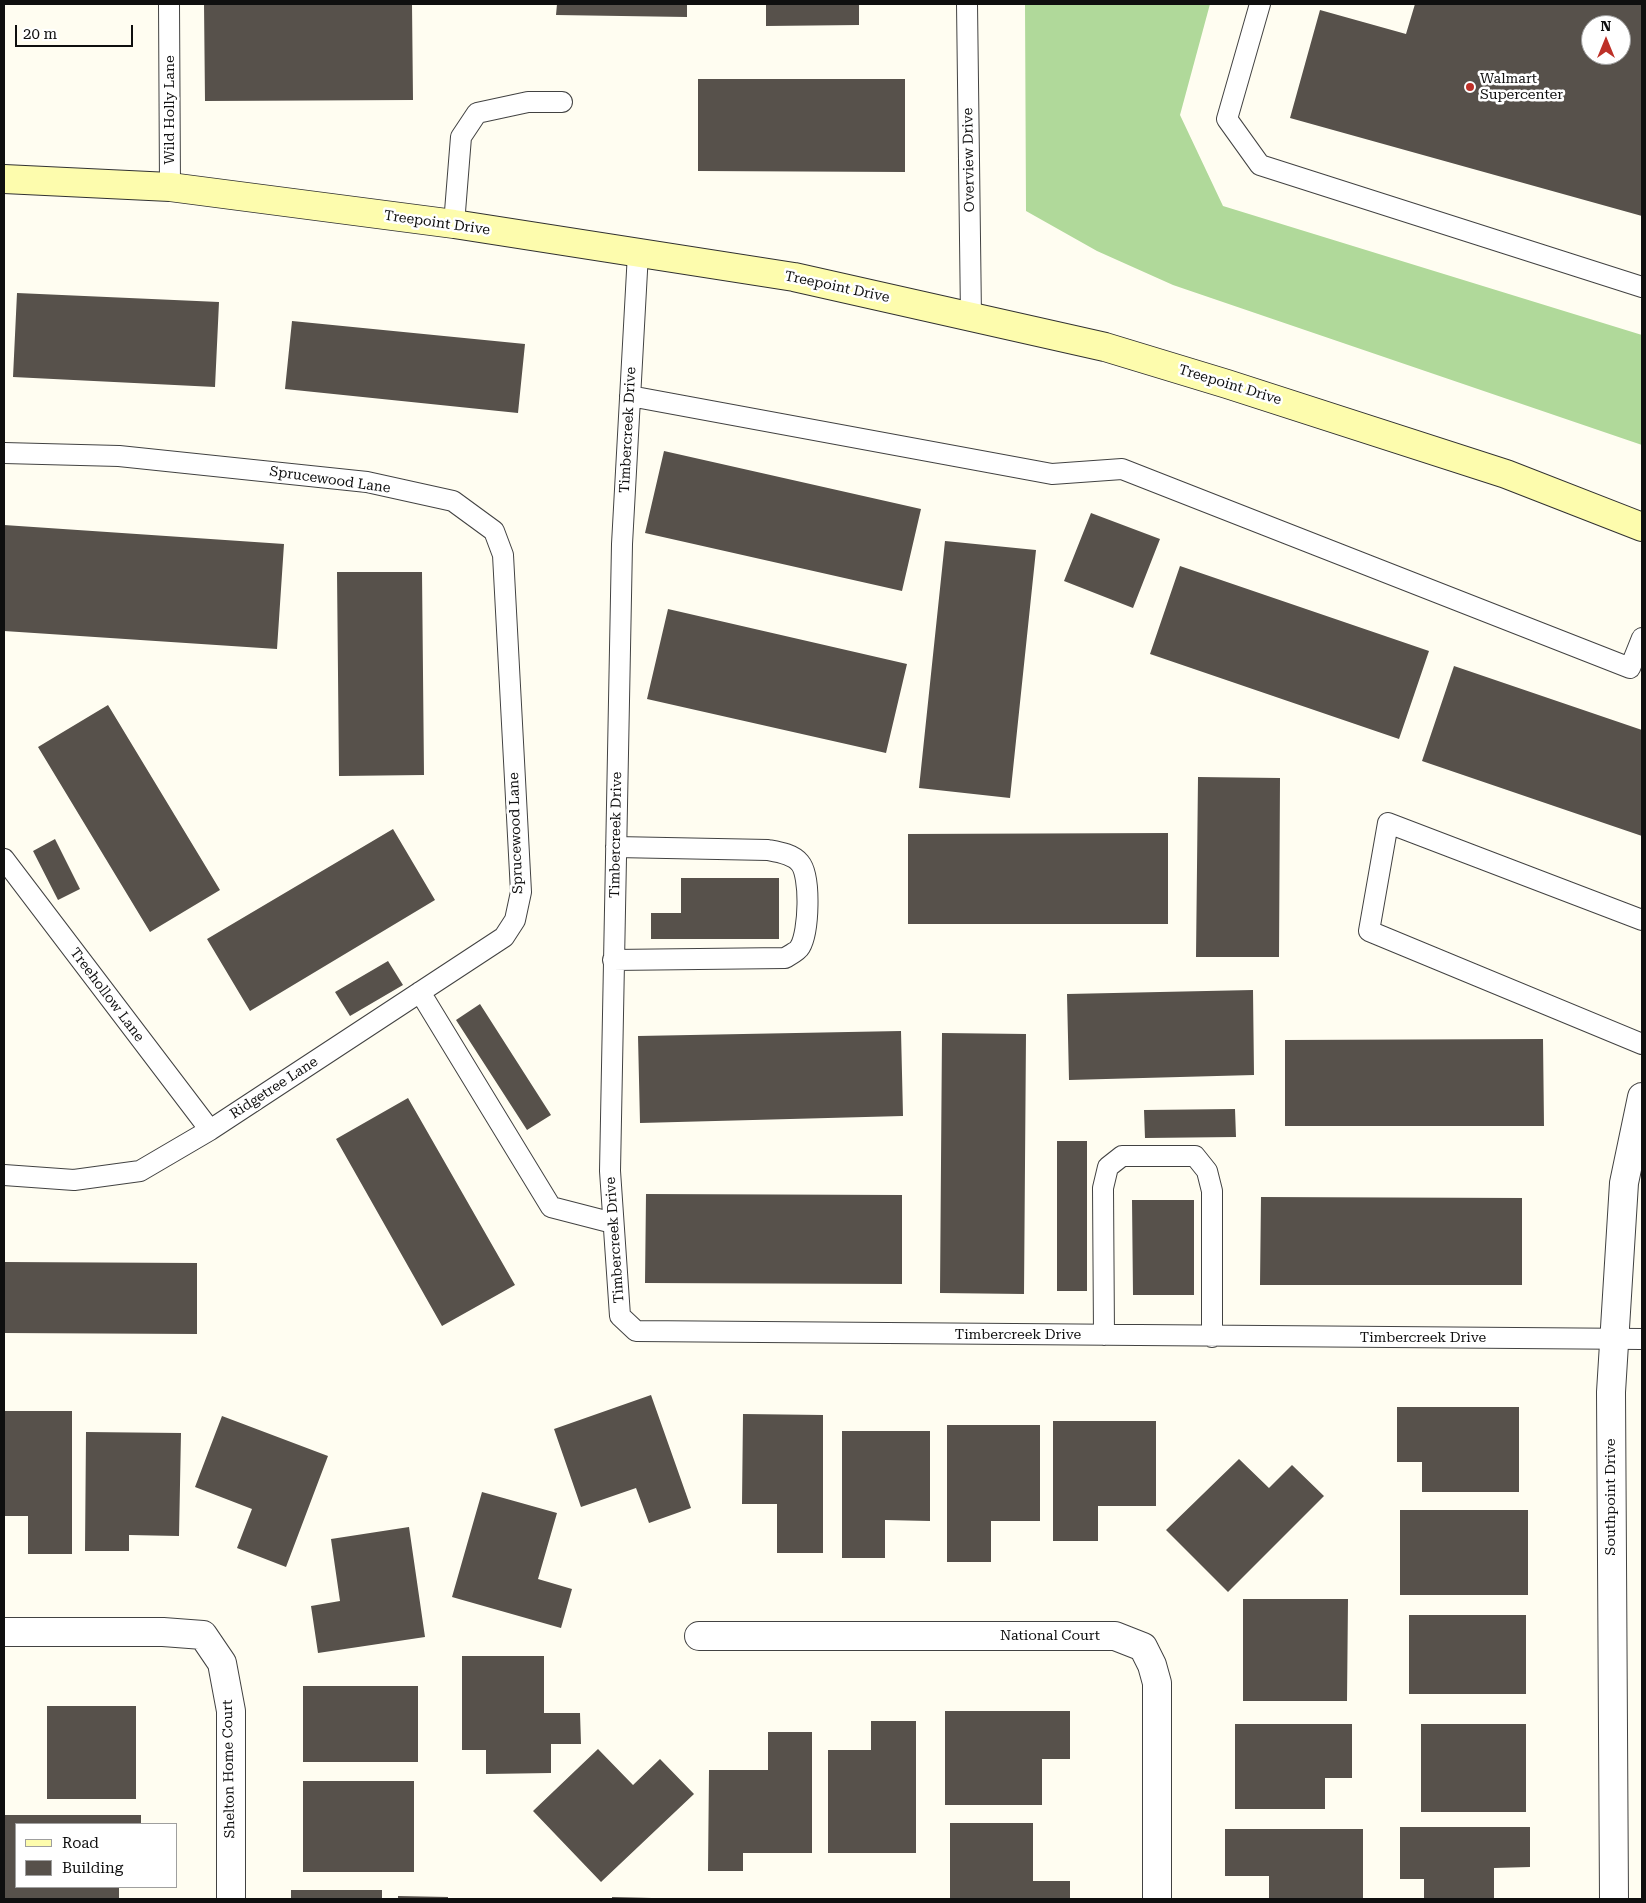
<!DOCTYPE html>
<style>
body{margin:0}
#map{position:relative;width:1646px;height:1903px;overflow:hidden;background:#fffdf1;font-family:"Roboto Serif",serif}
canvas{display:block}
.frame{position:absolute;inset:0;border:5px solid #0f0f0f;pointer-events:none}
.legend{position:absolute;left:15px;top:1823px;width:162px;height:65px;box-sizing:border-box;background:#fff;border:1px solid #9f9f9f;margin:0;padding:6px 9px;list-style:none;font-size:15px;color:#0f0f0f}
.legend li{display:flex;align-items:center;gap:10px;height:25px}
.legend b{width:25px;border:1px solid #9f9f9f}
.north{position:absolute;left:1581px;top:15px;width:50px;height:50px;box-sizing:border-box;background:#fff;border:1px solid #9f9f9f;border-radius:50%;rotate:0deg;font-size:14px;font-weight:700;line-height:20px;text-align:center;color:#0f0f0f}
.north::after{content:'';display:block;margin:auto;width:18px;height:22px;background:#bd3028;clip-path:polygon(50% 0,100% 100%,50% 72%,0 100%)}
.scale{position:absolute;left:15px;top:25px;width:118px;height:22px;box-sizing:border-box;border:2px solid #0f0f0f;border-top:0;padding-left:6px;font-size:15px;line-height:18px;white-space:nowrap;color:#0f0f0f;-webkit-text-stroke:4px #fff;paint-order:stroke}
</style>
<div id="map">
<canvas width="1646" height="1903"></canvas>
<div class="frame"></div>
<ul class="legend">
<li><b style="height:6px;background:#fdfcad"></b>Road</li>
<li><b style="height:14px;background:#57514b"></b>Building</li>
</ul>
<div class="north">N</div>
<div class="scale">20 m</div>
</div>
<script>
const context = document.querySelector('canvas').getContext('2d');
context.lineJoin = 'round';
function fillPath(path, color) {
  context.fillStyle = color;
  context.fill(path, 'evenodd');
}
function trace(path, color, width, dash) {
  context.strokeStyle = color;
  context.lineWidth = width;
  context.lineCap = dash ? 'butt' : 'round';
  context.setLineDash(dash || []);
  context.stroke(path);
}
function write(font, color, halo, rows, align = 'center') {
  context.font = font + ' "Roboto Serif",serif';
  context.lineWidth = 5;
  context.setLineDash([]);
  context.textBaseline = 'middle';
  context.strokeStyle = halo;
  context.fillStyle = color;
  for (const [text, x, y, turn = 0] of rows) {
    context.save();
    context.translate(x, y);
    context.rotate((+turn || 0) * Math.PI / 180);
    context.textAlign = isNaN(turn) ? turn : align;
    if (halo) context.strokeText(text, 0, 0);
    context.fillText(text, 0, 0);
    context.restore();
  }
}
const forest = new Path2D(`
 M1025,4H1210L1180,115L1223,206L1642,335V445L1173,285L1097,251L1026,211Z`);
const building = new Path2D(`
 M204,4H412L413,100L205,101Z
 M557,4H687V17L556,15Z
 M766,4H859V25L766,26Z
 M1415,4H1642V216L1290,118L1320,10L1406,34ZM1591,25H1621V55H1591Z
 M698,79H905V172L698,171Z
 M17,293L219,302L215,387L13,377Z
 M292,321L525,344L518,413L285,389Z
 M664,451L921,509L902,591L645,533Z
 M1091,513L1160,539L1133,608L1064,581Z
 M4,525L284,544L277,649L4,631Z
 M945,541L1036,550L1010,798L919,788Z
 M1180,566L1429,651L1399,739L1150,654Z
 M337,572H422L424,775L339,776Z
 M668,609L907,664L886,753L647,699Z
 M1454,666L1642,730V836L1422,761Z
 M108,705L220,890L150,932L38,747Z
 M1198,777L1280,778L1279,957H1196Z
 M393,829L435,900L250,1011L207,939Z
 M1168,833V924H908V834Z
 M55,839L80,889L58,900L33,851Z
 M681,878H779V939H651V913H681Z
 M388,961L403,985L350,1016L335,992Z
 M1253,990L1254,1075L1069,1080L1067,994Z
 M480,1004L551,1115L527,1130L456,1020Z
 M901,1031L903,1116L640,1123L638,1036Z
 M942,1033L1026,1034L1024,1294L940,1293Z
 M1543,1039L1544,1126H1285V1040Z
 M408,1098L515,1285L442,1326L336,1139Z
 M1235,1109L1236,1137L1145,1138L1144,1110Z
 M1057,1141H1087V1291H1057Z
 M646,1194L902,1195V1284L645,1283Z
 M1261,1197L1522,1198V1285H1260Z
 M1132,1200H1194V1295H1133Z
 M4,1262L197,1263V1334L4,1333Z
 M651,1395L691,1508L649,1523L636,1488L581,1507L554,1429Z
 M1397,1407H1519V1492H1422V1462H1397Z
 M4,1411H72V1554H28V1516H4Z
 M743,1414L823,1415V1553H777V1504H742Z
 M222,1416L328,1456L286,1567L237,1548L252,1509L195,1487Z
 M1053,1421H1156V1506H1098V1541H1053Z
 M947,1425H1040V1521H991V1562H947Z
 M842,1431H930V1521L885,1520V1558H842Z
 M86,1432L181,1433L179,1536L129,1535V1551H85Z
 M1239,1459L1269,1488L1292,1465L1324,1496L1228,1592L1166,1530Z
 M482,1492L557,1513L538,1579L572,1589L561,1628L452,1597Z
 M1400,1510H1528V1595H1400Z
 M409,1527L425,1637L318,1653L311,1606L340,1601L331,1539Z
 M1243,1599H1348L1347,1701H1243Z
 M1409,1615H1526V1694H1409Z
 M462,1656H544V1713H580L581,1744H551V1773L486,1774V1750H462Z
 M303,1686H418V1762H303Z
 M47,1706H136V1799H47Z
 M945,1711H1070V1759H1042V1805H945Z
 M871,1721H916V1853H828V1750H871Z
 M1235,1724H1352V1778H1325V1809H1235Z
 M1421,1724H1526V1812H1421Z
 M768,1732H812V1853H743V1871H708L709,1770H768Z
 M598,1749L633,1785L660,1759L694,1794L601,1882L533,1811Z
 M303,1781H414V1872H303Z
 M4,1815H141V1824H16V1887H119V1899H4Z
 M950,1823H1033V1881H1070V1899H950Z
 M1400,1827H1530V1867L1494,1868V1899H1424V1879H1400Z
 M1225,1829H1363V1899H1269V1876H1225Z
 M291,1890H382V1899H291Z
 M398,1896L448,1897V1899H398Z
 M612,1897L652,1898V1899H612Z`);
const lane = new Path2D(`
 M169,4L170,187
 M967,4L971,317
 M1260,4L1227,119L1260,165L1642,287
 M454,224L461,137L477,113L528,102H562
 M638,253L622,544L610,1171L620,1316L636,1331L1642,1339
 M630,396L1052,474L1122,469L1630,668L1642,638
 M4,453L119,456L367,482L453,501L494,531L503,555L521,892L515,920L504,937L210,1130L140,1171L74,1180L4,1175
 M4,859L210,1130
 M1642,920L1388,823L1369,931L1642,1044
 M613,960L785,958C790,955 798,951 800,947C809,932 811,876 800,863C793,854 779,852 768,850L616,847
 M420,992L551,1207L613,1223
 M1104,1335L1103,1188L1108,1167L1122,1156H1195L1207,1171L1212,1191V1337`);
const street = new Path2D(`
 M4,1632H163L203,1635L222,1663L231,1711V1899
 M699,1636H1115L1143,1647L1152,1665L1157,1683V1899
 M1614,1899L1611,1392L1624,1183L1642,1097`);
const secondary = new Path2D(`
 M4,179L170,187L454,224L794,277L1105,347L1227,384L1506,474L1642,527`);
const markers = [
 [1470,87,5,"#bd3028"]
];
const poiNames = [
 ["Walmart",1480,79],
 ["Supercenter",1480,95]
];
const streetNames = [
 ["Wild Holly Lane",170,110,-90],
 ["Overview Drive",969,160,-91],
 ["Treepoint Drive",437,223,8],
 ["Treepoint Drive",837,287,12],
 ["Treepoint Drive",1230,385,17],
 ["Timbercreek Drive",628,430,-87],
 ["Sprucewood Lane",330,480,8],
 ["Sprucewood Lane",516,833,-92],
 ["Timbercreek Drive",616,835,-89],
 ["Treehollow Lane",107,995,53],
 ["Ridgetree Lane",274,1088,-33],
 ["Timbercreek Drive",615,1240,-94],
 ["Timbercreek Drive",1018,1335],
 ["Timbercreek Drive",1423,1338],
 ["Southpoint Drive",1611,1497,-90],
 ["National Court",1050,1636],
 ["Shelton Home Court",229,1769,-91]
];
fillPath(forest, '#b0d99a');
fillPath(building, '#57514b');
trace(lane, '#424242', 22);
trace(street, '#424242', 30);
trace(secondary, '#313131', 30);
trace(lane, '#fff', 20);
trace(street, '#fff', 28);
trace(secondary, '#fdfcad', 28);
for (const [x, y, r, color] of markers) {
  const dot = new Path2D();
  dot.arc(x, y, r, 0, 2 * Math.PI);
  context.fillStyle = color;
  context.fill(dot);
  trace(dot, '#fff', 2);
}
write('14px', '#0f0f0f', '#fff', poiNames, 'left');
write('14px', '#0f0f0f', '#fff', streetNames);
</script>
